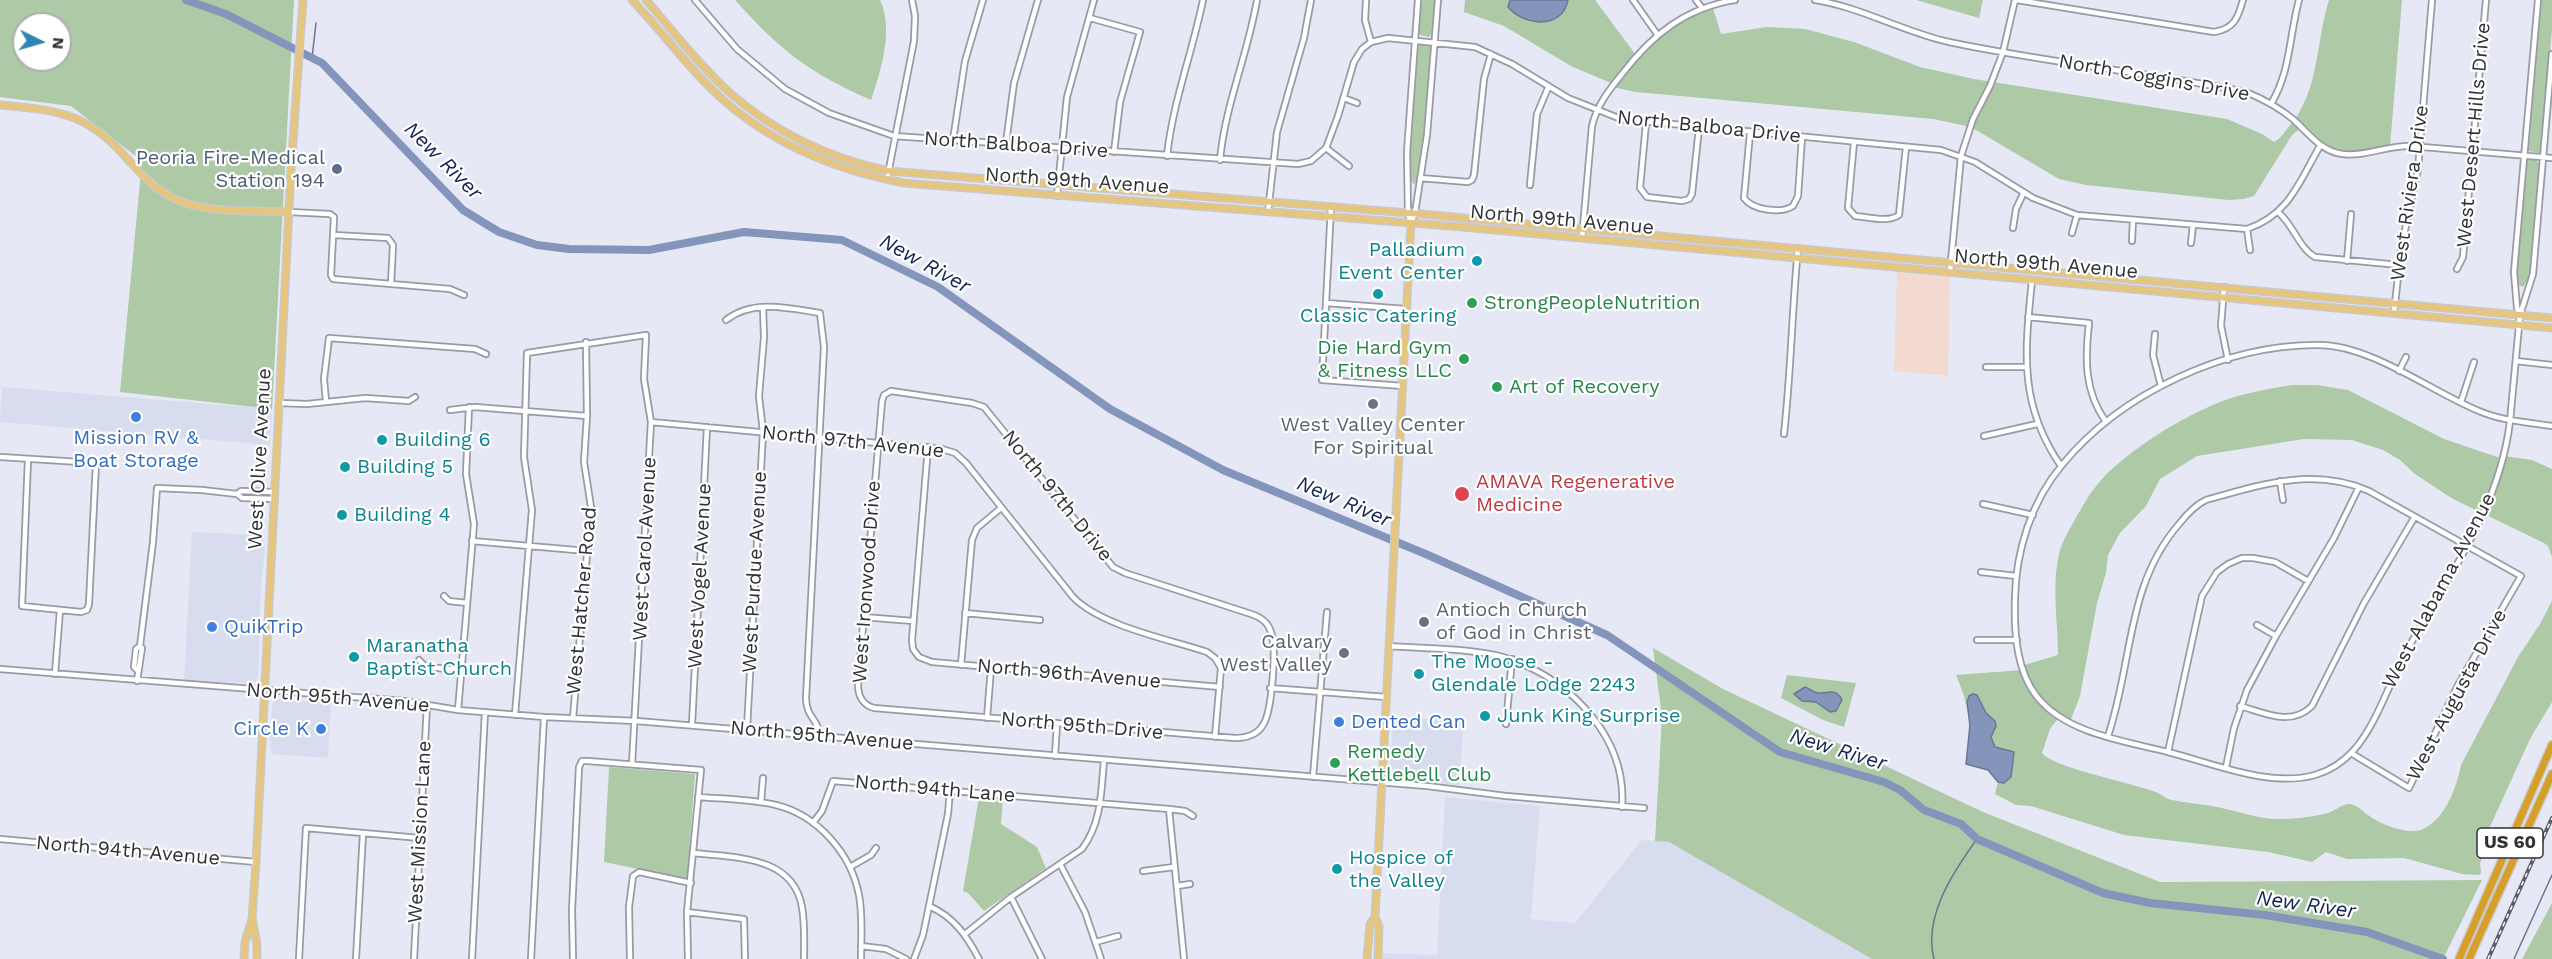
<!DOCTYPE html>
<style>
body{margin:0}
#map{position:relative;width:2552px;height:959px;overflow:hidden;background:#e6e9f5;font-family:"Work Sans",sans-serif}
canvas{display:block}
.north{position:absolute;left:12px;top:12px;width:60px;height:60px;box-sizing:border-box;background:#fff;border:2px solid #acadaf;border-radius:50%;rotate:95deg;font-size:16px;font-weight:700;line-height:24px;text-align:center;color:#303136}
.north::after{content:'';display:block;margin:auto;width:21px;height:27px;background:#3085b5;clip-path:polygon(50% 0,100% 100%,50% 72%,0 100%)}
</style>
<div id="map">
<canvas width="2552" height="959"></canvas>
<div class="north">N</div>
</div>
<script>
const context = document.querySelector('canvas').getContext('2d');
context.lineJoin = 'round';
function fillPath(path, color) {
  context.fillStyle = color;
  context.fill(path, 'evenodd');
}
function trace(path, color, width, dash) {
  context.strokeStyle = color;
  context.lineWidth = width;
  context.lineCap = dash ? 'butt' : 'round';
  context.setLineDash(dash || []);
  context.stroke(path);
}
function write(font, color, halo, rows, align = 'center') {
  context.font = font + ' "Work Sans",sans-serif';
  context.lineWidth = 4.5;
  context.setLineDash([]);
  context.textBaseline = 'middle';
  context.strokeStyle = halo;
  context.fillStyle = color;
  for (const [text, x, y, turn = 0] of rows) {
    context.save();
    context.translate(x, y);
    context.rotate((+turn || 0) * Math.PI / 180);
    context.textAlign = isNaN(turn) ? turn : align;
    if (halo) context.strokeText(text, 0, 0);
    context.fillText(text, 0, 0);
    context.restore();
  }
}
const built = new Path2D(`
 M2,387L272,409L270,445L0,422Z
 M192,532L264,535L265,552L261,583L258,676L255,683L184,681Z
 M277,699L331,703L328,758L272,754L270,742L272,704Z
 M1393,716L1464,722L1459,785L1390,778Z
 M1445,797L1540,806L1531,919L1575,923L1642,840L1669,842L1872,959H1382V953L1437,955Z`);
const medical = new Path2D(`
 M1897,271L1950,276L1948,376L1894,371Z`);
const green = new Path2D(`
 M0,0H294L272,409L120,392L142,161L71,106L0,97ZM24,24H60V60H24Z
 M735,0H880C894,29 881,71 871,100C809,73 780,50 735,0Z
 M1420,0H1435L1433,32L1429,37L1420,35L1418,32Z
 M1465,0H1595L1636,55L1657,34L1712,5L1721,34L1766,27L1805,29L1854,42L1920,67L1974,79L2227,119L2262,134L2274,142C2280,139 2283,134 2287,129C2320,93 2315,44 2329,0H2402L2390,147L2363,153L2332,152L2301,128L2292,135L2254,196L2244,199L2229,200L2086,185L2059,179L1971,127L1933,119L1636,92L1612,87L1613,84L1571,66L1504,26L1464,12Z
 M1916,0H1983L1979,18Z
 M2540,0H2552V29L2542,150L2539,153L2528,151L2527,148Z
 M1420,44H1430L1431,50L1425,133L1415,185L1411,181L1410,136L1417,50Z
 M2528,160H2536L2540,164L2531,275L2523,287L2519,285L2516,272L2526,163Z
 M2292,385H2317L2348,390L2444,439L2503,459L2504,456L2532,460L2552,469V557L2548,546L2544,543L2453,499L2415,474L2400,460L2383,450L2352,440L2304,439L2197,456L2160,479L2146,506L2120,533L2108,555L2106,573L2097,603L2080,696L2070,722L2059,717L2050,729L2042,753C2051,767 2136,784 2156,792C2161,794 2166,799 2172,800C2187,803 2202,804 2217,807C2238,811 2257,819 2279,819C2295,819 2312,817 2328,813C2334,811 2343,804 2349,804C2356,804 2362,811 2368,815C2380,824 2409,836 2423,829C2445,819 2457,787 2461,765L2518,657L2540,624L2552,601V702L2530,739L2488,831L2485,851L2480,863L2481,873L2479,875L2462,874L2404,858L2347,859L2326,852L2312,862L2268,852L2124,835L2031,806L2016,805L1995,794L1998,782L1988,770L1966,764C1971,726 1971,710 1956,675L2022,670L2021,666L2058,655C2058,620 2051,585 2060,550C2063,540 2069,531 2074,521C2082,507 2091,491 2102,479C2130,449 2182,417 2220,402C2243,393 2268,389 2292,385Z
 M1653,648L1723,689L1983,812L2160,882L2482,880L2443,959H1872L1669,842L1655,841L1662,717Z
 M1787,675L1856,683L1844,727L1823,720L1781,698Z
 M609,767L695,774L687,879L604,862Z
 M979,797L1003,798L1001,824L1037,847L1046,868L984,911L968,893L963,891Z
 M2552,903V959H2522Z`);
const water = new Path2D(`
 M1510,0H1568C1562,30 1524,26 1508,7Z
 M1805,687C1809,688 1814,693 1819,693C1829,693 1836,688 1842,700L1836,711L1830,712L1816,702L1802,701L1794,694Z
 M1973,694L1977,695L1986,713L1995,721L1996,726L1991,737L1995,747L2014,752L2011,777L2004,783L1998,782L1988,770L1966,764L1970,725L1967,702L1969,696Z`);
const stream = new Path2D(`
 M193,2L195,0
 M312,58L316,23
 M1934,959C1923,917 1953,872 1977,839
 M2514,959L2552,875`);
const river = new Path2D(`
 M186,0L226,14L322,63L463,210L499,232L537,245L569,249L649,250L744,232L842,240L938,287L1110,409L1223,470L1428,555L1607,635L1780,752L1884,782L1900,790L1924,810L1961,824L1977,839L2103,893L2150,903L2265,915L2367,932L2443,959`);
const minor = new Path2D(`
 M695,0L737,49L785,89L829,113L894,136L1298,164L1311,161L1326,148L1338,116L1354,62L1362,49L1371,42L1388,38L1475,47L1512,64L1568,98L1621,119L1941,150L1975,162L2033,198L2077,215L2247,229C2289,215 2299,182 2320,146
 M1366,0L1365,20L1371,42
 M1633,0L1657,34
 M1696,0L1702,8
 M1815,0C1861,7 1903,32 1949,42C2048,63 2148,72 2246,92C2263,99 2280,108 2294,120C2309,134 2321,151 2342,154C2365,157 2388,145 2411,146L2552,158
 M2017,0L2214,32C2234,29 2238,18 2243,0
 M1090,18L1140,32L1120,102L1114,152
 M2552,54L2533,274L2520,315L2510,421C2500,508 2447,578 2406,652C2389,683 2376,726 2353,751C2343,762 2329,771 2315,775C2270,788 2212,763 2168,752C2125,741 2068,734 2038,698C2016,671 2014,632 2015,598C2016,551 2031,502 2062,465C2121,393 2226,344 2320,345C2373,346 2430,391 2479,411C2502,421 2527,422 2552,426
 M1344,98L1357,103
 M2271,104C2291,70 2289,37 2299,0
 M1646,123L1640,188L1647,197L1682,201L1689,199L1692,194L1699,128
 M1750,133L1744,198C1752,210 1781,214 1793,206L1798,196L1802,137
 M953,140L965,61L983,0
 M1854,142L1848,208L1855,216C1868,217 1888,223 1899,215L1906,147
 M1006,143L1014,83L1038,0
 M1326,148L1349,166
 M1167,156C1173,101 1192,54 1203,0
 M1220,160C1225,105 1248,54 1257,0
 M888,174L914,41L915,16L912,0
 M1420,178L1468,182L1472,180L1474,175L1484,79L1491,54
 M1530,185L1537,114L1548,88
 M1057,196L1067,97L1094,0
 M1331,207L1322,380L1403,386
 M289,212L330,214L334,217L331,275L333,279L450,289L464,295
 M1268,212L1277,132L1304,38L1311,0
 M2279,213C2294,226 2299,248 2315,257L2399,265
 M1411,223L1415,213L1427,135L1438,0
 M1411,223L1408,213L1407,152L1418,0
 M2013,228L2016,209L2024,192
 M2247,229L2250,250
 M2072,233L2077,215
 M334,235L388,238L393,245L391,284
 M1582,238L1592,126C1597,105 1609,90 1622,74C1652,35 1685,8 1735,0
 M2132,241L2133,220
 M2191,243L2193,225
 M2347,261L2351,214
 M2457,269L2463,257L2486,0
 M1950,272L1961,156L1973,119L1990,86L2003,52L2015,0
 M2032,280C2025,351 2018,404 2061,466
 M2224,287L2221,326L2228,360
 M1326,303L1406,309
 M2394,313L2401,249L2418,169L2432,0
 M2520,315L2517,308L2514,272L2538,0
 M2028,317L2089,323C2085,359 2084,391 2106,422
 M726,320C753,299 789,308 820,313L824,347L806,698C806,718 819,719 819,735
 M2155,334L2153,355L2161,386
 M2516,361L2552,365
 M1986,367H2026
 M2399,371L2406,357
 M891,391L972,403L984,407L1113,567L1125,573L1251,614C1261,617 1268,622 1271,632C1277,646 1272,712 1263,725C1257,735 1247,738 1235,738L874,708C863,705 858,696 858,685L882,401L884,395Z
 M326,401L324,379L329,338L475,349L486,354
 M2461,402L2474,362
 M279,403L307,404L365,398L409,401L415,397
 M450,410L475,407L587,416
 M651,422L942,449L955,453L966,463L1073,597C1101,626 1168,639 1207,652L1215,658L1221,668L1215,737
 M1784,434C1791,372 1792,310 1798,248
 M1984,436L2037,424
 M928,447L912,640L913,649L919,657L932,662L1220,687
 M0,457L96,463L89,604L87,610L81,612L22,606L28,459
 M2280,481L2283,500
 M237,494L241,491L275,492
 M1983,504L2033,515
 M472,541L587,551
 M1981,572L2016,576
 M444,596L449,601L467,603
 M965,613L1040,620
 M863,617L913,621
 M2257,625L2276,636
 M1977,640H2017
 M1389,646C1423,649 1483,648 1512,660C1573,682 1627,739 1622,807
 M419,660L426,667L461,670
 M961,665L972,540L977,528L1001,508
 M0,669L404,701L458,710L544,717L636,721L1427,786L1506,796L1644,808
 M138,671L134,667L136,649L140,646
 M55,674L60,610
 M137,681L142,648L140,646L153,542L157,488L202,490L237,494L242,498L275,499
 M1270,688L1386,697
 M2240,706C2265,713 2291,727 2312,706L2364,603L2414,518
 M458,710L474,524L466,474L469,407
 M515,715L532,510L524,457L527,353L646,335L644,379L651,422L632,764
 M573,718L591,507L584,462L587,416L586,342
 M987,718L991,668
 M1506,724L1512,659
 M692,725L707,427
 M747,729L763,432L759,396L764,337L763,307
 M2108,736C2133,662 2126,585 2179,524C2187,514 2195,505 2206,500C2263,484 2313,467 2369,491L2521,576L2458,685L2409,788L2351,753
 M2168,752L2202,596L2217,572L2228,564L2242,558H2253L2275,562L2308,581
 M1055,756L1057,723
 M2226,767L2234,728L2247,690L2276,636L2334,538L2359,487
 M1313,777L1327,612
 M698,797C724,799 751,799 776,805C817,815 851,853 859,895C863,915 861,938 861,959
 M761,802L763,778
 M1169,809L1184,959
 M813,823L822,811L833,781L1169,809L1185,811L1193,816
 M0,839L256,862
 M694,853C734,858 793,855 802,907C805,924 804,942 804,959
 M1060,864L1085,912L1101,959
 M850,867L871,855L876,848
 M1143,871L1174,867
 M1177,886L1190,884
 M1011,897L1042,959
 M929,906C954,917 967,936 979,959
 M687,912L744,919L745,959
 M965,934L1011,897L1082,849C1102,822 1101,792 1104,760
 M1096,942L1118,936
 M861,946L886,949L906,959
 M299,959L306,828L420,838
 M356,959L363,833
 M414,959L427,705
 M472,959L485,712
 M531,959L544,717
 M573,959L572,910L579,767L582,761H588L701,770L687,912L688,959
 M630,959L629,907L633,876L639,872L691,883
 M914,959L923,935L948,814L950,790`);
const major = new Path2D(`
 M632,0C662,31 687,67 719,96C771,144 836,170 904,183L1462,227L2552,328
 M646,0C673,31 699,65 729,92C774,132 830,158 888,171L1421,214L2552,318
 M0,105C51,110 83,111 120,151C137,169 152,188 175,199C208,214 253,210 289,212
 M253,922L257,945V959
 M244,959L245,942L252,919L256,862L291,169L303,0
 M1367,959L1370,924L1375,917
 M1378,959L1379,926L1375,917L1411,223`);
const highway = new Path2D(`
 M2459,959L2552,745
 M2469,959L2552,774`);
const rail = new Path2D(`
 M2488,959L2552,818`);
const markers = [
 [337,169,6,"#5c6f8a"],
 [1477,261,6,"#0f9aa8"],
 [1378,294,6,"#0f9aa8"],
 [1472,303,6,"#2e9e5b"],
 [1464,359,6,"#2e9e5b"],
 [1497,387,6,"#2e9e5b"],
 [1373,404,6,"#6b7280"],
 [136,417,6,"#3f7fe0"],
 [382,440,6,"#0f9aa8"],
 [345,467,6,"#0f9aa8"],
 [1462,494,8,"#e0444e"],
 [342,515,6,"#0f9aa8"],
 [1424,622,6,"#6b7280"],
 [212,627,6,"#3f7fe0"],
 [1344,653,6,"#6b7280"],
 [354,657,6,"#0f9aa8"],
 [1419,674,6,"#0f9aa8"],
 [1485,716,6,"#0f9aa8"],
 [1339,722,6,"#3f7fe0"],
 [321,729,6,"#3f7fe0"],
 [1335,763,6,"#2e9e5b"],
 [1337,869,6,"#0f9aa8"]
];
const shields = [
 [2510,843,66]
];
const shieldNames = [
 ["US 60",2510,843]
];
const streetNames = [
 ["North Coggins Drive",2154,78,10],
 ["North Balboa Drive",1709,127,6],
 ["West Desert Hills Drive",2474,135,-85],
 ["North Balboa Drive",1016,145,4],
 ["North 99th Avenue",1077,181,4],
 ["West Riviera Drive",2410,193,-82],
 ["North 99th Avenue",1562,220,5],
 ["North 99th Avenue",2046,264,5],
 ["North 97th Avenue",853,442,6],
 ["West Olive Avenue",260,459,-87],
 ["North 97th Drive",1057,496,51],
 ["West Carol Avenue",645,549,-87],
 ["West Purdue Avenue",755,572,-87],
 ["West Vogel Avenue",700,576,-87],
 ["West Ironwood Drive",867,582,-86],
 ["West Alabama Avenue",2439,591,-62],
 ["West Hatcher Road",582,601,-85],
 ["North 96th Avenue",1069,674,5],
 ["West Augusta Drive",2457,695,-62],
 ["North 95th Avenue",338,698,5],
 ["North 95th Drive",1082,726,5],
 ["North 95th Avenue",822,736,5],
 ["North 94th Lane",935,789,5],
 ["West Mission Lane",420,832,-87],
 ["North 94th Avenue",128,851,5]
];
const serviceNames = [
 ["Peoria Fire-Medical",325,158],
 ["Station 194",325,181]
];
const cultureNames = [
 ["Palladium",1465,250,"right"],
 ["Event Center",1465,273,"right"],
 ["Classic Catering",1378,316,"center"],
 ["Building 6",394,440],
 ["Building 5",357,467],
 ["Building 4",354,515],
 ["Maranatha",366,646],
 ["Baptist Church",366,669],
 ["The Moose -",1431,662],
 ["Glendale Lodge 2243",1431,685],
 ["Junk King Surprise",1497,716],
 ["Hospice of",1349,858],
 ["the Valley",1349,881]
];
const leisureNames = [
 ["StrongPeopleNutrition",1484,303],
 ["Die Hard Gym",1452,348,"right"],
 ["& Fitness LLC",1452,371,"right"],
 ["Art of Recovery",1509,387],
 ["Remedy",1347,752],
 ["Kettlebell Club",1347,775]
];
const worshipNames = [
 ["West Valley Center",1373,425],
 ["For Spiritual",1373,448],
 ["Antioch Church",1436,610,"left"],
 ["of God in Christ",1436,633,"left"],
 ["Calvary",1332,642,"right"],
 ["West Valley",1332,665,"right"]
];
const shopNames = [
 ["Mission RV &",136,438,"center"],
 ["Boat Storage",136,461,"center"],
 ["QuikTrip",224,627],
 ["Dented Can",1351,722],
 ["Circle K",309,729,"right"]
];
const healthNames = [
 ["AMAVA Regenerative",1476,482],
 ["Medicine",1476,505]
];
const waterNames = [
 ["New River",443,161,45],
 ["New River",925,264,29],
 ["New River",1344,502,23],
 ["New River",1838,750,17],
 ["New River",2306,905,8]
];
fillPath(built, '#d7dcef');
fillPath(medical, '#f3dad1');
fillPath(green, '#adc9a6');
fillPath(water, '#8395bb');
trace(water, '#6a7793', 1.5);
trace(stream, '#6a7793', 1.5);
trace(river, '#8395bb', 8);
trace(minor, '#989ba6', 8);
trace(major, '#c9c9cb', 9);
trace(highway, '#c9c9cb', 10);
trace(minor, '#fff', 4.5);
trace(major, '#e6c57f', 6);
trace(highway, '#d69f29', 7);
trace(rail, '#5c5e65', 4);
trace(rail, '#fff', 1.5, [4.5]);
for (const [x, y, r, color] of markers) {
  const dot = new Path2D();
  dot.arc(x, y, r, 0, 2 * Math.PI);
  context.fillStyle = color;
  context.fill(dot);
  trace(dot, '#fff', 2);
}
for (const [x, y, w] of shields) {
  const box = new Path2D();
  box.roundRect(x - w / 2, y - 15, w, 30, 4.5);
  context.fillStyle = '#fff';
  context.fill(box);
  trace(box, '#303136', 1.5);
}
write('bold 18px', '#303136', null, shieldNames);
write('20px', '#303136', '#fff', streetNames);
write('20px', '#4e5e75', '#fff', serviceNames, 'right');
write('20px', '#0d838f', '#fff', cultureNames, 'left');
write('20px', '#27864d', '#fff', leisureNames, 'left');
write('20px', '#5b616d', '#fff', worshipNames);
write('20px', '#366cbe', '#fff', shopNames, 'left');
write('20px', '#be3a42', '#fff', healthNames, 'left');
write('italic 21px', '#122555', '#fff', waterNames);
</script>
